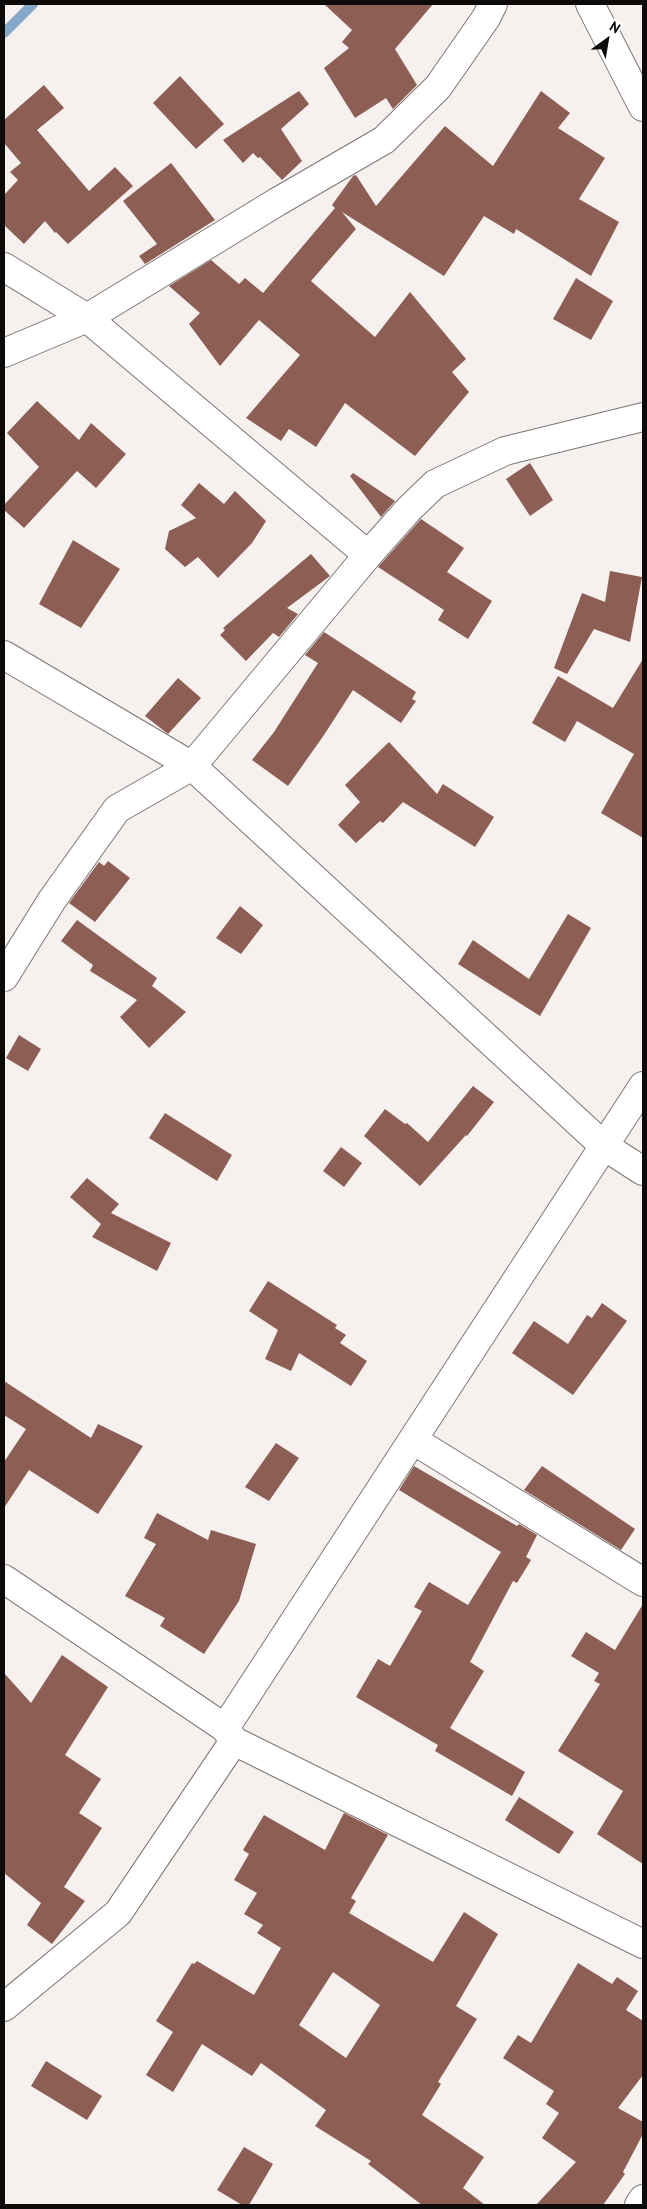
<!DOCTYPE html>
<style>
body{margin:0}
#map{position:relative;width:647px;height:2209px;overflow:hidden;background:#f6f0ef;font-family:"PT Sans",sans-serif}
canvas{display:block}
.frame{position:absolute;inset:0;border:5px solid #0d0b0a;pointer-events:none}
.north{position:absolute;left:582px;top:15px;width:50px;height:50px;-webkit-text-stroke:4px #fff;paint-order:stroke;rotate:32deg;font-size:14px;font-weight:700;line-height:20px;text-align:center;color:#0d0b0a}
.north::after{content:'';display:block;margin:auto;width:18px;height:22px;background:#0d0b0a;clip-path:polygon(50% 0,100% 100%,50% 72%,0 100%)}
</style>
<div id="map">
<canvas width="647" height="2209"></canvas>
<div class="frame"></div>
<div class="north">N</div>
</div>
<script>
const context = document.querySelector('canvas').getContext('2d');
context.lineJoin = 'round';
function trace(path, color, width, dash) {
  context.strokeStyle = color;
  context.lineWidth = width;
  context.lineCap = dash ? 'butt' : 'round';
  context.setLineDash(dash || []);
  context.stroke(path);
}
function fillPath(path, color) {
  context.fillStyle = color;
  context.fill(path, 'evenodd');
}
const stream = new Path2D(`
 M4,33L33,4`);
const building = new Path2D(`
 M324,4H433L395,49L417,85L393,109L386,98L355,118L324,68L349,48L342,42L352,30Z
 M180,76L224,124L196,149L153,103Z
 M44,85L64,108L37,130L89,191L115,167L133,186L68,244L56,232L55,233L45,221L24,244L4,225V195L18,180L10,172L21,163L4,143V120Z
 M299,91L309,104L281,129L302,161L282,180L260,157L258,158L253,153L243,163L223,140Z
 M541,91L570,113L558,128L605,158L579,199L619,222L591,276L516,229L514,234L484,216L444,276L342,212L356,229L311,281L375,337L410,292L466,359L452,372L469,392L415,456L345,403L316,447L289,429L281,441L246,418L300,355L259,320L220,366L189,324L200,313L169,286L211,260L239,284L245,278L263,293L335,208L332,205L353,176L356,175L376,206L445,126L493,166Z
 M171,163L215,220L145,264L139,256L157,244L123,201Z
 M576,278L613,301L591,340L553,319Z
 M37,401L79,440L91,423L126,454L96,488L77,471L24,528L4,510V505L39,467L7,433Z
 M530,463L553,500L530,516L506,479Z
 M353,473L395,501L381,517L350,476Z
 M199,483L224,504L235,491L266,521L252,543L218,578L198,557L185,567L165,549L169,531L196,518L181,505Z
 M421,519L464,548L447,572L492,601L468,639L438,620L444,610L378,567Z
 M73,540L120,569L81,628L39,604Z
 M311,554L330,576L287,608L298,614L279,637L273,633L246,661L220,635L225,630L223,628Z
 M610,571L642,577L630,642L594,629L567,674L554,668L582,593L605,602Z
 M324,632L416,692L412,699L416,701L401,723L353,690L324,735L288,786L252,760L274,732L318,663L305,655Z
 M643,659V838L601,813L634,754L577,721L565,742L532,723L558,676L613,708Z
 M178,678L201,698L168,734L145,716Z
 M389,742L437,794L443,784L494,817L475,847L403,802L383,823L380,821L356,843L338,825L360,802L345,785Z
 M108,861L130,878L95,922L69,903L99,862L104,866Z
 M240,906L263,925L241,954L216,938Z
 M568,914L591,928L540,1016L458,964L473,940L529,979Z
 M77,920L157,978L152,986L186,1012L149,1048L120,1017L137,1000L90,971L93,965L61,941Z
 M19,1035L41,1049L28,1071L6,1058Z
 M473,1086L494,1102L467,1136L466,1135L420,1186L364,1136L385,1109L405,1124L407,1123L428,1142Z
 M165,1113L232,1155L217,1181L149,1138Z
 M341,1147L362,1163L344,1187L323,1171Z
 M87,1178L119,1204L111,1213L171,1243L157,1271L92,1237L101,1224L70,1197Z
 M268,1281L337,1325L335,1328L346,1335L340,1343L367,1361L351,1386L299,1353L291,1371L265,1359L278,1330L249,1311Z
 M602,1303L627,1321L573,1395L512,1353L534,1321L568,1344L587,1315L592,1318Z
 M4,1381L91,1438L98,1424L143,1446L98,1514L29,1470L4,1508V1462L26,1429L4,1415Z
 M276,1443L299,1458L269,1501L245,1487Z
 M414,1466L517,1526L519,1524L537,1535L526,1557L531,1560L517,1583L513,1581L470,1662L484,1671L450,1728L525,1772L512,1796L435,1751L438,1745L356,1697L378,1659L390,1666L422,1611L414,1607L429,1582L468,1605L501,1552L399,1490Z
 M542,1466L635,1529L621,1550L524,1490Z
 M157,1513L208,1540L211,1530L256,1544L239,1601L204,1654L160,1626L165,1618L125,1596L156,1544L144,1538Z
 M643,1604V1864L597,1834L623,1791L558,1751L600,1684L594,1681L599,1673L571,1656L586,1632L615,1650Z
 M62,1655L108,1687L65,1755L101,1779L79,1813L102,1828L64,1887L85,1901L52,1944L27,1925L41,1903L4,1873V1673L31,1703Z
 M519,1797L574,1832L559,1854L505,1820Z
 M344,1813L388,1835L351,1898L356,1901L349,1913L433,1962L464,1912L498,1934L456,2006L477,2019L438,2082L441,2084L422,2115L484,2157L463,2188L485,2205H422L368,2164L371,2161L315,2126L326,2110L261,2063L252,2076L202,2044L173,2092L146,2075L173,2032L156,2021L192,1963L194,1964L197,1961L254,1995L281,1948L257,1933L263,1925L244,1914L257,1893L234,1880L249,1854L243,1850L264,1815L325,1850ZM333,1972L380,2005L346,2058L299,2025Z
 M578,1963L612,1984L617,1977L638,1991L626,2010L643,2021V2075L618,2108L643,2122V2134L623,2172L625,2174L603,2205H536L576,2162L542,2138L559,2113L546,2104L554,2091L503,2058L518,2035L531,2043Z
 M46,2061L102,2096L87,2120L31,2086Z
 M244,2147L273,2164L249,2205H242L217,2190Z`);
const minor = new Path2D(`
 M590,4L643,107
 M4,267L87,318L368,555
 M4,353L87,318L277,202L384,140L438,87L486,18L493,4
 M4,655L192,766L604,1146L643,1171
 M4,977L52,900L117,809L192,766L368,555L409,509L435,484L505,451L643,417
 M413,1440L643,1582
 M4,1579L225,1728L234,1741L643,1944
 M225,1728L643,1086
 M4,2007L118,1913L234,1741
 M639,2205L643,2199`);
trace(stream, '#85a8cb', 10);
fillPath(building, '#8c5e54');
trace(minor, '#7c7675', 30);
trace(minor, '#fff', 28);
</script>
